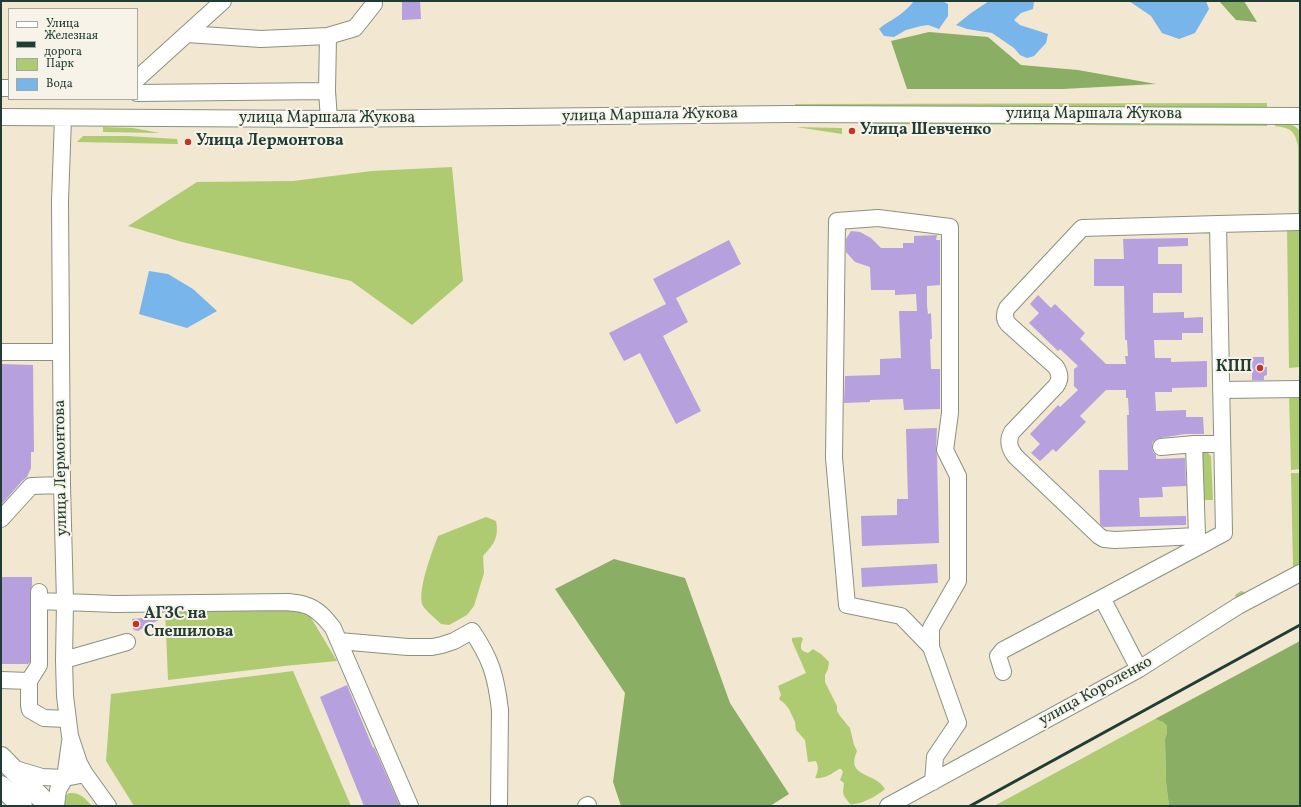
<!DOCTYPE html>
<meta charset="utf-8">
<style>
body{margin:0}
#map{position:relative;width:1301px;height:807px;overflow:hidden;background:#f2e7d0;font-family:Vollkorn,serif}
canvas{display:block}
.frame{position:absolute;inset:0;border:2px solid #1f3d34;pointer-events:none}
.legend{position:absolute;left:8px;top:8px;width:130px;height:92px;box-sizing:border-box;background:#f7f3e8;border:1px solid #a1aaa0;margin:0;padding:5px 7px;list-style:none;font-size:12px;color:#1f3d34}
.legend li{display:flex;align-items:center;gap:8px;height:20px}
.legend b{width:20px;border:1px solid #a1aaa0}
</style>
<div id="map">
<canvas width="1301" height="807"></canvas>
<div class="frame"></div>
<ul class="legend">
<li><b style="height:5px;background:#fff"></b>Улица</li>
<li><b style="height:5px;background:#1f3d34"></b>Железная дорога</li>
<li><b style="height:11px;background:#aecb72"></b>Парк</li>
<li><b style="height:11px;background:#78b5ea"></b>Вода</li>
</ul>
</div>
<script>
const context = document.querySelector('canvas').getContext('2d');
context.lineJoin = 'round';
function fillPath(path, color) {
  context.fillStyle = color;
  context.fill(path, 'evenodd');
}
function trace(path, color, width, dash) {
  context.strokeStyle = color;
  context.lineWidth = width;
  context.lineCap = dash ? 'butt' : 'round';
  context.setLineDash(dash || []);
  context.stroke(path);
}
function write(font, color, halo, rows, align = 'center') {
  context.font = font + ' Vollkorn,serif';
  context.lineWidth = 4;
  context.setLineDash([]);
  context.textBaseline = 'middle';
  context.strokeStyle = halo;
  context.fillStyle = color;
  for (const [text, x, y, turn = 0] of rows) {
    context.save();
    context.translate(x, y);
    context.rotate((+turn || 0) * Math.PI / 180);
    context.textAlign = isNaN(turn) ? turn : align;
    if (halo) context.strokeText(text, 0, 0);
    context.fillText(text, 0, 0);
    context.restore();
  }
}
const green = new Path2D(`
 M1267,103V108L795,109V104Z
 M885,120L1267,122V126L872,124Z
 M1275,122C1285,123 1293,123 1300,131V217L1297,214L1298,212V146C1295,130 1290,128 1275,126Z
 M103,127L133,128L160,133L103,132Z
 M796,127L842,128V134Z
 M83,136H127L177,139L178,144L77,142Z
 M452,167L463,281L412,325L351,281L182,242L128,226L197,182L293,181L372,171Z
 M1287,228L1300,230V367L1289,368Z
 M1289,394L1300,395V469L1291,470Z
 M1201,449H1204L1211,456L1213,500H1203Z
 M1291,473H1300V569L1237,600L1235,595L1241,591L1247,593L1293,567Z
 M486,517L496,521C499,538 494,544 483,556L484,573L474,606L467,615L449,625L441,624C435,618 427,612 423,606C416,593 433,549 438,536Z
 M165,608H300L310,616L337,661L284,666L168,680Z
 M801,637L803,639C800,646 799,651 808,653L813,649L821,654L829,662L828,669L825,675V682L837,706V711L840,716L850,728L854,745L857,751C845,778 876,772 885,789C877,796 859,806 850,804L844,796L843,792L844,783L840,780L843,772L841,769H839C831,774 825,779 815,778C818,772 819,767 816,761L808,762L805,740L796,730L795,722L789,709L785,704L779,699L781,695L778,686L806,673L792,641V638Z
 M293,671L351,806H134L106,761L111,694Z
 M1155,719L1163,722L1167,726V733L1165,739L1166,782L1169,806H994Z
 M69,793C80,792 85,798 92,806H65C64,801 64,796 69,793Z`);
const forest = new Path2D(`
 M1219,1H1244L1257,22L1236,20Z
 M929,32L988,37L1021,65L1078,70L1156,84L1063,89H907L891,41Z
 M614,559L685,578L730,703L789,794L770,806H621L613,782L625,693L555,589Z
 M1300,641V806H1169L1166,782L1165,739L1167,733V726L1163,722L1155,719Z`);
const water = new Path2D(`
 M914,1H942L948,4V16L939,29L928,25L921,26L906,30L894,37L884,36L879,29C883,25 887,23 892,20C900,15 909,8 914,1Z
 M989,1H1034L1033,9L1021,13L1014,20L1020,25L1048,34L1046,43L1034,56L1027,58L1020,55L1014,48L992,33L967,29L956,25L971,13Z
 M1129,1H1206L1209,9L1195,33L1179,39L1162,33L1151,16Z
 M149,271L168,274L193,289L217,311L187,328L139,314Z`);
const building = new Path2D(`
 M402,1H420L421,19L402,20Z
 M851,231L860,232L871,238L881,248H903V243H914V236L937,235L936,240H940V285L927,286V306L928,314L931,313L932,339H930L931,369H940V409L904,410L903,399L870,400V402L844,403L845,376L880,375V359L901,358L899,311H917L916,294L895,295V290H871L870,267L855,262L846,252V239Z
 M1188,238V246L1158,247V264H1182V293H1153V313L1184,312V318L1203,317V333H1182V340H1154L1155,358H1171V362L1207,361V387L1172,388V392H1155L1156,411L1186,410V417H1203L1204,434H1185L1160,438L1155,440L1152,443V447L1153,452L1156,455V459L1185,458L1186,486L1162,487L1163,497L1139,498L1140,517L1186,516V525L1103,527L1100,524L1099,470H1128L1127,415H1129L1128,398H1126V390H1106L1080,416L1086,422L1056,452L1053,449L1040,461L1031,453L1040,444L1030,434L1058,405L1060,407L1078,390L1074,386V369L1078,366L1060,349L1058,351L1029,323L1039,313L1030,304L1038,295L1051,308L1055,304L1085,333L1080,339L1106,364H1126L1125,356H1128L1127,340H1125L1124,286H1094V259H1124L1123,239Z
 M729,240L741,264L676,298L688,322L663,336L701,411L676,424L640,353L624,361L609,333L666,304L653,279Z
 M1252,357H1264V367H1267V375L1264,376V380H1252Z
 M1,364L33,365L34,452H31V468L27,477L22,481L1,505Z
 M937,428L936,449L937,456L939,543L862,546L861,516L897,515V499H908L906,429Z
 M937,564L938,583L862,587L861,568Z
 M1,577H32V586L30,592V662L28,664H1Z
 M166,616L138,631L134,630L133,629L132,619Z
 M347,685L373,748L374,747L400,806H364L320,697Z`);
const minor = new Path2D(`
 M187,34L261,39L328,36L355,28L374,4V1
 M328,36L327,91L329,119
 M137,79L223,1
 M1,88H9
 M137,93L327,91
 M1,117L329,119L788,114L1300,116
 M63,118L60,201L62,485L65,602L64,660L65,696L70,736L79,763L85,774L108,806
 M1218,224L1300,222
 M1,352H61
 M1221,390L1300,389
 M1194,444L1197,536L1203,544
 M1161,447L1194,444H1222
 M1,519L31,486L62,485
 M39,592V601L115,604L288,602C294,603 300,603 305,605C317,608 326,619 333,628L410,806
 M339,641L408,647H432L442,645L454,641L472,631C491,659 496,676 500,710L499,806
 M931,647L901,616L847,605L834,458L837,221L878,218L950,227V413L945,450L958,476V581L931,628V647L958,723L935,757L933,782
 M64,660L127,642
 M1139,669L1102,598L1224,533L1218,224L1082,228L1007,308C1004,314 1004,319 1008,324L1056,367C1060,374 1061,379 1056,386L1012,432C1007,441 1009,448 1015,456L1099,536L1104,539L1115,540L1197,536
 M1003,672L998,656L1003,650L1102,598
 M1,680L29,681L39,665V601
 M29,681V705L30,710L44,718L67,719
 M12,768L42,777L65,778L85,774
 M56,806L58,790L65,778L70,742
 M586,806L588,805
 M888,806L1139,669L1238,606L1300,573`);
const major = new Path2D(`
 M1,757L49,806
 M1,786L22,806`);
const rail = new Path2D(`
 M970,806L1300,625`);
const markers = [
 [852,131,4,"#c8321e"],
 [188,142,4,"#c8321e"],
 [1260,368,4,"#c8321e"],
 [136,624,4,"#c8321e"]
];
const streetNames = [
 ["улица Маршала Жукова",1094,115],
 ["улица Маршала Жукова",650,116,-1],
 ["улица Маршала Жукова",327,119],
 ["улица Лермонтова",62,468,-91],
 ["улица Короленко",1096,692,-29]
];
const poiNames = [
 ["Улица Шевченко",860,131],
 ["Улица Лермонтова",196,142],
 ["КПП",1252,368,"right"],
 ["АГЗС на",144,615],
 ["Спешилова",144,633]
];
fillPath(green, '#aecb72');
fillPath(forest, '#8aaf64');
fillPath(water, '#78b5ea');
fillPath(building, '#b6a0dd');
trace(minor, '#889282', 18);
trace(major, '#889282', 22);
trace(minor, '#fff', 16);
trace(major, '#fff', 20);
trace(rail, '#1f3d34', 3);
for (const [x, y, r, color] of markers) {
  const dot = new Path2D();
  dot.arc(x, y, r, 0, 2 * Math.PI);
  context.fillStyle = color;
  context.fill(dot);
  trace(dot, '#f7f3e8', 1.5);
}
write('16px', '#1f3d34', '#f7f3e8', streetNames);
write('bold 16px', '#1f3d34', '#f7f3e8', poiNames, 'left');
</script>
